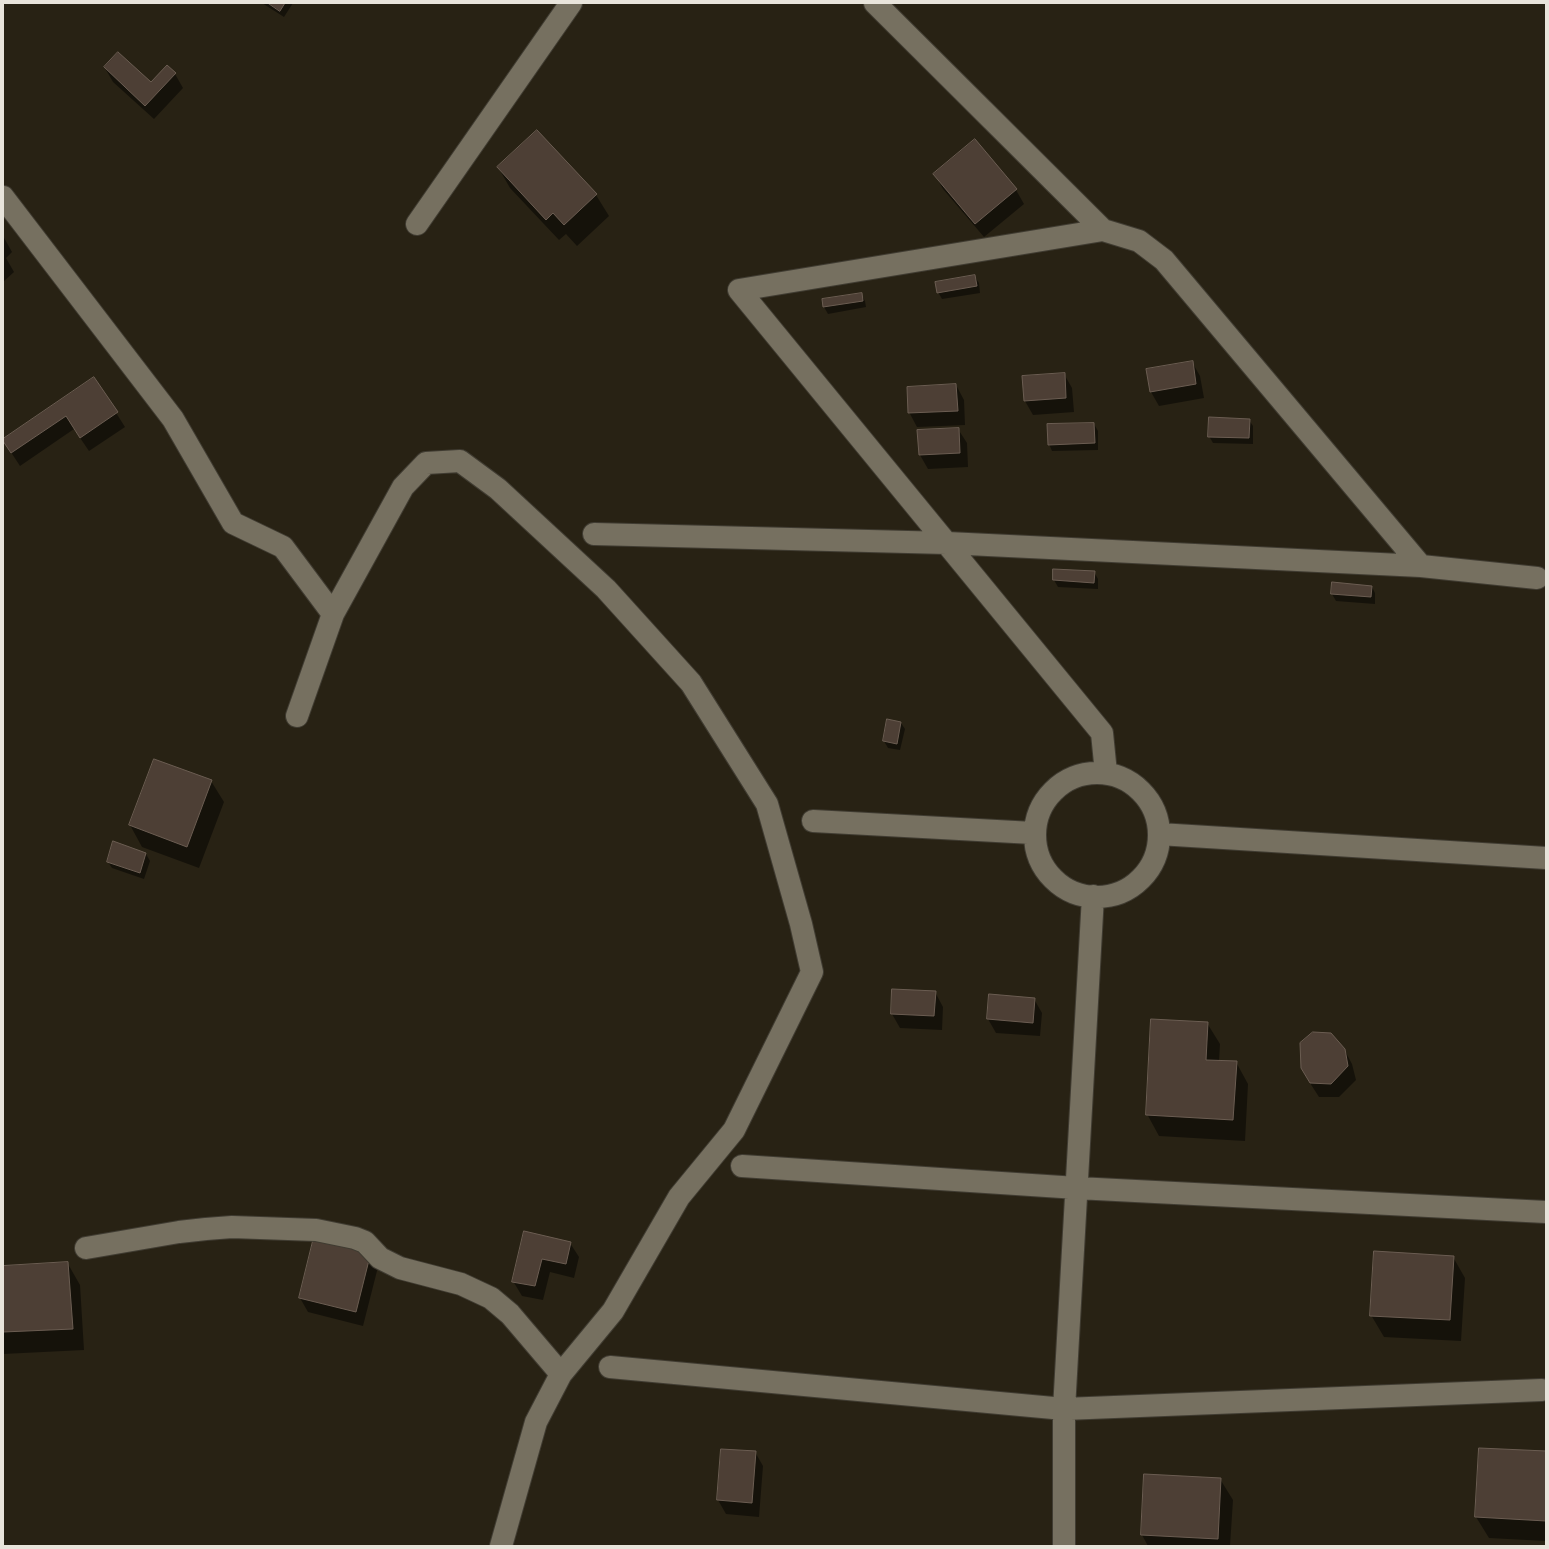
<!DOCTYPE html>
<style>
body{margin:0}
#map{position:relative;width:1549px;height:1549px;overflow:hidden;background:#282214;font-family:"Public Sans",sans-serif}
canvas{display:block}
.frame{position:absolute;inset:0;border:4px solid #e8e4db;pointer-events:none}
</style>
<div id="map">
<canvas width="1549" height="1549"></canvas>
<div class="frame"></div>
</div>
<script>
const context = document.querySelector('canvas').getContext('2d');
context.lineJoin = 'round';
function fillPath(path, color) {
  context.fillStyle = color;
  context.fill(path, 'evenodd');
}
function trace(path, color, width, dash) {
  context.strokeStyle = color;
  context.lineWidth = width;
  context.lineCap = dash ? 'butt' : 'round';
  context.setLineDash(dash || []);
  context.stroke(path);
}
const shadow = new Path2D(`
 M262,3H293L284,17Z
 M105,68L151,83L175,74L183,88L154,119L113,82Z
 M537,131L596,195L609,216L577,246L566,234L559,240L510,188L498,167Z
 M935,175L1016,190L1024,204L984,237L943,189Z
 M3,236L12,252L6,258L14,272L3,282Z
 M975,277L979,283L980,293L942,299L938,292Z
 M861,294L865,301L866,307L828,314L824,307Z
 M1192,362L1200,376L1204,398L1159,406L1151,392Z
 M1064,374L1072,388L1074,412L1033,415L1025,401Z
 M94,378L125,427L89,451L74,429L20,466L3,440Z
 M956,385L964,400L965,425L917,427L909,412Z
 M1249,420L1253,426V444L1213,443L1209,436Z
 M1094,424L1098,431V450L1052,451L1049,444Z
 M958,429L967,443L968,467L928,469L920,455Z
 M1094,572L1098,579V589L1058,587L1054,580Z
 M1372,587L1375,593V604L1336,601L1332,594Z
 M901,723L905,729L900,750L888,748L884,741Z
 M211,781L224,802L199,868L142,847L130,825Z
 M114,842L146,854L150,861L144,879L112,868L108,862Z
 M935,992L943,1007L942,1030L900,1028L892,1014Z
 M1034,999L1042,1013L1040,1036L996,1033L988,1019Z
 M1207,1023L1220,1044L1219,1061L1236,1062L1248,1084L1245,1141L1159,1136L1147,1114Z
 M1344,1049L1352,1064L1356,1080L1339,1097H1319L1310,1083Z
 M525,1232L570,1243L579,1257L574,1278L550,1272L543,1300L522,1296L513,1281Z
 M370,1252L378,1267L363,1326L308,1312L300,1298Z
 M1453,1257L1465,1278L1461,1341L1384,1337L1371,1315Z
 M68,1264L80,1285L84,1350L3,1354V1267Z
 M722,1450L755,1452L763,1466L759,1517L726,1514L718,1500Z
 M1546,1452V1541L1489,1538L1476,1517Z
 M1220,1479L1233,1500L1230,1546H1148L1142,1535Z`);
const building = new Path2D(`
 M268,3H285L280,11Z
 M118,52L151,82L167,65L176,73L145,106L104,67Z
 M537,130L597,194L564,225L553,213L546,220L497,167Z
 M975,139L1017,189L975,224L933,174Z
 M975,275L977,286L937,293L935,282Z
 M862,293L863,301L823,307L822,299Z
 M1193,361L1196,384L1150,392L1146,369Z
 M1065,373L1066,398L1024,401L1022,376Z
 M94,377L118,412L80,438L66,416L11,453L3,441V439Z
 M956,384L958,411L908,413L907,387Z
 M1209,417L1250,419L1249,438L1208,437Z
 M1094,423L1095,443L1048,445L1047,424Z
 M959,428L960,453L919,455L917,430Z
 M1053,569L1095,571L1094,583L1053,580Z
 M1332,582L1372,586L1371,597L1331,594Z
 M887,719L901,722L897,744L883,741Z
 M154,759L212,780L187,847L129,825Z
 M113,841L146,853L140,873L107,862Z
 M892,989L936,991L934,1016L891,1014Z
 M989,994L1035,998L1033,1023L987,1019Z
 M1151,1019L1208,1022L1206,1060L1237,1061L1233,1120L1146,1115Z
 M1313,1032L1331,1033L1345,1049L1348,1066L1331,1084L1310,1083L1301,1068L1300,1043Z
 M524,1231L571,1242L566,1264L542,1259L535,1286L512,1282Z
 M314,1237L371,1252L356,1312L299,1298Z
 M1374,1251L1454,1256L1450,1320L1370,1316Z
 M68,1262L73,1329L3,1332V1266Z
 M1479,1448L1546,1451V1521L1475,1517Z
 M721,1449L756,1451L752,1503L717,1500Z
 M1144,1474L1221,1478L1218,1539L1141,1535Z`);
const minor = new Path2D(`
 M875,3L1103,230L1139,241L1164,260L1421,566
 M3,197L173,419L233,523L283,547L333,614
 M417,224L571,3
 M1103,230L739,290L1102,733L1106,773
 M594,534L947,543L1421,566L1537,578
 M297,716L333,614L403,487L426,463L460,461L498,489L606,589L691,683L767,804L801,924L812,972L734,1130L679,1197L613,1311L561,1374L536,1422L501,1546
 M1035 835a62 62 0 1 1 124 0a62 62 0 1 1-124 0Z
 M813,821L1033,833
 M1159,834L1546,858
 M742,1166L1077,1188L1546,1212
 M86,1248L179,1232L206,1229L232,1227L316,1230L355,1238L365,1242L380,1258L400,1268L461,1284L491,1298L510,1314L561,1374
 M610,1367L1064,1409L1542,1390
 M1064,1546V1409L1093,896`);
fillPath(shadow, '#0007');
fillPath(building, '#4d3f35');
trace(building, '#6b5d52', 1);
trace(minor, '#403c32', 24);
trace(minor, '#767060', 22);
</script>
